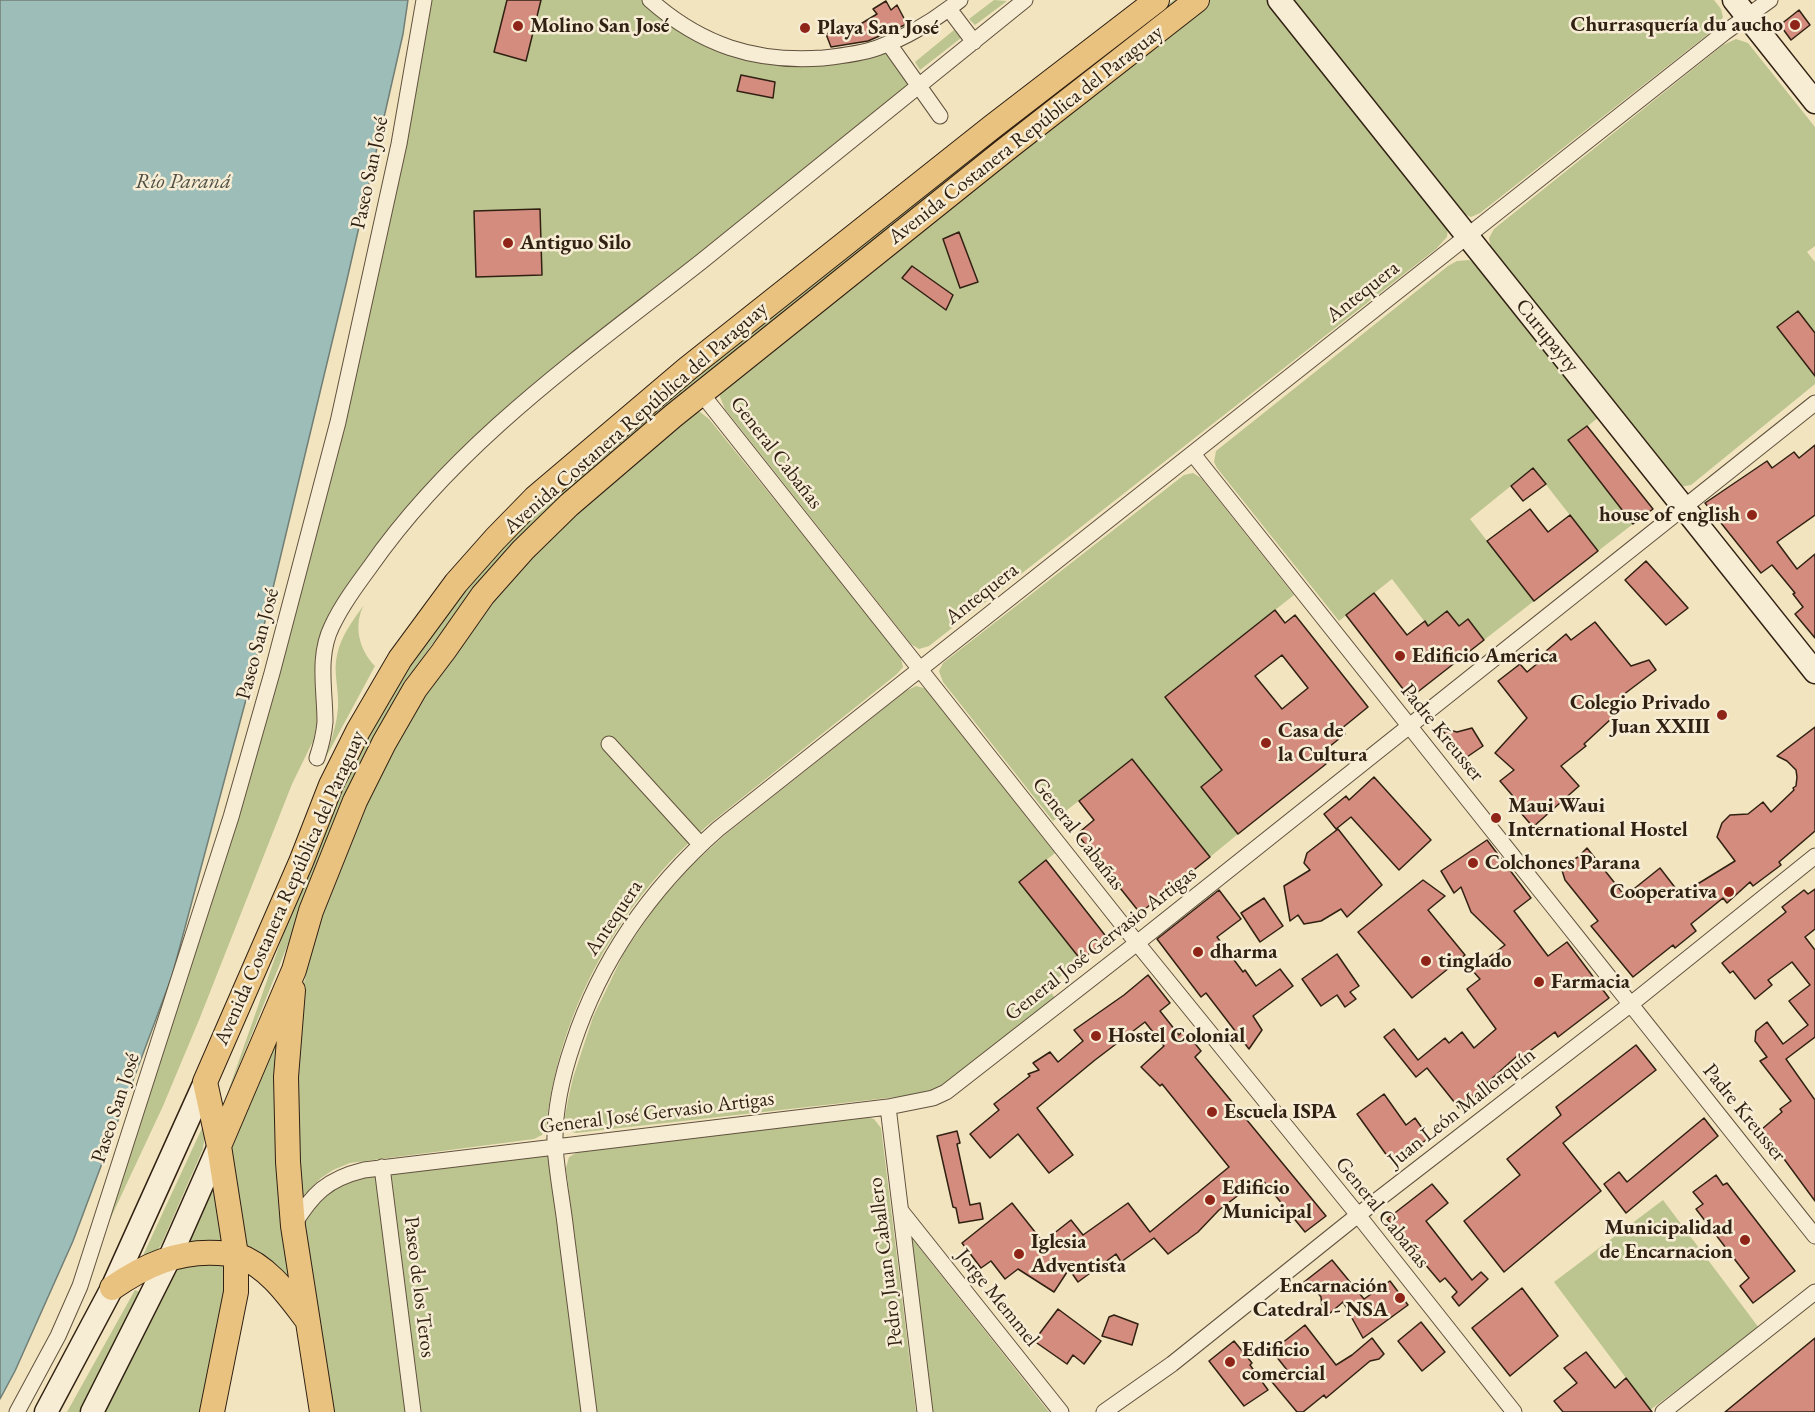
<!DOCTYPE html>
<meta charset="utf-8">
<style>
body{margin:0}
canvas{display:block;background:#f2e4be}
</style>
<canvas width="1815" height="1412"></canvas>
<script>
const context = document.querySelector('canvas').getContext('2d');
context.lineJoin = 'round';
function fillPath(path, color) {
  context.fillStyle = color;
  context.fill(path, 'evenodd');
}
function trace(path, color, width, dash) {
  context.strokeStyle = color;
  context.lineWidth = width;
  context.lineCap = dash ? 'butt' : 'round';
  context.setLineDash(dash || []);
  context.stroke(path);
}
function write(font, color, halo, rows, align = 'center') {
  context.font = font + ' "EB Garamond",serif';
  context.lineWidth = 5;
  context.setLineDash([]);
  context.textBaseline = 'middle';
  context.strokeStyle = halo;
  context.fillStyle = color;
  for (const [text, x, y, turn = 0] of rows) {
    context.save();
    context.translate(x, y);
    context.rotate((+turn || 0) * Math.PI / 180);
    context.textAlign = isNaN(turn) ? turn : align;
    if (halo) context.strokeText(text, 0, 0);
    context.fillText(text, 0, 0);
    context.restore();
  }
}
const green = new Path2D(`
 M428,0H644L737,56L886,49L912,86L453,464L326,625L319,713L313,741L292,784L199,1020L163,1106L92,1258L268,706Z
 M994,0L1007,1L975,25L969,19Z
 M1174,0H1184L632,435L556,503L498,563L430,647L399,696L341,812L224,1103L303,878L339,794L366,741L416,656L483,568L550,498L629,430L1050,93Z
 M1206,0H1269L1448,227L1447,237L1436,249L929,646L919,649L911,644L725,409L720,397L721,391Z
 M1290,0H1714L1721,9L1723,17L1716,28L1480,213L1471,217L1462,213Z
 M954,30L961,38L920,70L915,62Z
 M1736,39L1748,43L1815,127V246L1807,252L1815,262V333L1778,327L1815,376V384L1691,485L1680,487L1491,250L1489,238L1494,229L1723,45Z
 M1469,260L1476,264L1599,417L1569,441L1633,524L1598,551L1533,468L1470,519L1534,601L1484,640L1468,619L1459,626L1447,611L1428,626L1392,579L1339,621L1217,468L1214,462L1216,451L1448,266L1457,261Z
 M694,412H700L709,419L900,655L903,667L897,674L708,825C619,903 559,1009 546,1128L542,1135L534,1139L350,1163L333,1170L321,1178L301,1198L293,1148L302,993L316,925L360,813L418,703L487,608L563,524Z
 M1193,473L1201,478L1294,595L1165,697L1222,770L1201,787L1238,834L1210,857L1132,759L1053,821L943,682L939,671L943,663L1184,475Z
 M364,605C353,625 359,650 375,666L326,757C331,741 337,724 338,707C339,689 333,672 337,655C341,636 353,620 364,605Z
 M916,686L924,688L927,691L1055,853L1019,882L1081,960L1047,987L1055,998L943,1084L929,1091L914,1095L576,1133L569,1131L564,1122L568,1100L573,1078L593,1017L625,951L658,903L692,865L726,834L906,691Z
 M281,1025L293,1292L245,1246L229,1147Z
 M864,1116L874,1119L881,1128L916,1412H597L566,1168L569,1157L578,1152Z
 M203,1126L205,1135L203,1149L161,1245L155,1254L139,1264Z
 M555,1146L589,1412H322L301,1213L333,1179Z
 M212,1185L219,1195L228,1244L208,1241H189Z
 M1663,1200L1759,1328L1650,1410L1554,1282Z
 M910,1236L1049,1412H1050H931Z
 M222,1260L228,1275L203,1412H105L178,1267Z
 M135,1290L140,1292L79,1412H67Z`);
const water = new Path2D(`
 M0,0H408L403,34L346,284L248,692L172,976L73,1241L15,1371L0,1399Z`);
const building = new Path2D(`
 M507,0H541L526,61L494,52Z
 M886,1L891,10L897,5L907,24L868,41L831,47L826,34L859,25L877,14L873,9Z
 M1799,10L1810,25L1791,40L1780,25Z
 M741,75L775,82L773,98L737,91Z
 M540,209L542,275L476,277L474,211Z
 M959,232L978,282L960,288L943,239Z
 M912,266L953,295L946,310L902,278Z
 M1798,311L1815,333V376L1777,327Z
 M1587,426L1653,509L1633,524L1568,440Z
 M1815,445V515L1777,542L1797,569L1815,554V638L1795,614L1803,607L1793,594L1795,593L1772,565L1761,573L1705,503L1767,461L1772,468L1794,452L1799,458Z
 M1533,468L1546,484L1523,501L1511,486Z
 M1530,509L1548,532L1570,515L1598,551L1534,601L1487,541Z
 M1646,561L1688,608L1666,625L1625,580Z
 M1374,593L1407,635L1425,621L1428,626L1447,611L1459,626L1468,619L1484,640L1410,698L1346,615Z
 M1275,610L1285,623L1295,615L1368,707L1341,729L1345,734L1319,755L1326,764L1238,834L1201,787L1222,770L1165,697ZM1282,655L1308,688L1282,709L1255,676Z
 M1595,622L1631,666L1649,660L1656,670L1619,698L1625,706L1584,744L1586,746L1561,766L1579,786L1533,827L1514,805L1518,802L1500,781L1514,770L1495,753L1527,718L1498,681L1520,664L1527,672L1549,654L1546,651L1566,634L1571,640Z
 M1815,727V831L1779,862L1781,865L1753,886L1750,882L1727,903L1723,898L1691,924L1696,931L1675,948L1673,945L1633,977L1591,926L1598,921L1565,880L1561,867L1578,857L1587,848L1625,896L1660,868L1680,894L1690,886L1691,888L1735,861L1717,837L1722,823L1730,815L1748,814L1763,802L1771,812L1794,790L1793,788L1796,786L1797,777L1796,770L1787,761L1777,756Z
 M1441,728L1457,732L1472,728L1483,746L1464,759Z
 M1132,759L1210,857L1140,913L1077,834L1094,820L1079,801Z
 M1374,777L1431,840L1399,870L1351,817L1336,829L1324,814L1346,796L1349,800Z
 M1338,829L1382,885L1347,917L1341,909L1321,921L1304,924L1298,915L1290,921L1284,886L1310,870L1304,863L1307,853Z
 M1487,840L1531,898L1514,911L1548,956L1567,942L1609,998L1558,1037L1555,1032L1519,1059L1517,1056L1459,1108L1427,1068L1416,1077L1384,1037L1394,1029L1418,1060L1445,1038L1449,1043L1462,1032L1474,1048L1496,1029L1467,989L1480,979L1472,970L1505,945L1471,912L1461,887L1454,893L1441,871Z
 M1046,860L1108,939L1081,960L1019,882Z
 M1423,880L1445,896L1428,910L1465,955L1412,998L1358,932Z
 M1815,889V929L1805,937L1815,950V1037L1786,1059L1815,1100V1201L1762,1129L1782,1112L1780,1109L1791,1101L1760,1061L1767,1057L1755,1041L1756,1031L1767,1022L1783,1044L1808,1025L1789,1001L1810,985L1792,962L1768,980L1772,985L1755,999L1733,971L1730,973L1722,963L1786,912L1782,907L1804,890L1808,894Z
 M1219,890L1241,919L1217,937L1243,972L1245,970L1256,986L1280,969L1293,986L1253,1016L1262,1030L1249,1049L1206,993L1201,997L1157,939Z
 M1264,898L1283,926L1260,942L1241,913Z
 M1337,954L1359,986L1350,992L1356,999L1345,1007L1337,995L1321,1006L1302,979Z
 M1148,975L1170,1003L1160,1011L1179,1035L1184,1030L1201,1051L1195,1057L1326,1216L1305,1232L1261,1178L1219,1210L1198,1232L1168,1254L1154,1238L1121,1262L1116,1254L1078,1282L1069,1269L1054,1292L1018,1269L1005,1279L991,1261L981,1268L962,1243L1012,1203L1043,1242L1071,1220L1083,1235L1128,1203L1150,1232L1229,1167L1162,1084L1160,1086L1141,1067L1164,1046L1145,1022L1095,1060L1037,1108L1073,1155L1049,1173L1018,1134L990,1158L970,1134L999,1110L994,1104L1030,1076L1028,1074L1039,1070L1033,1063L1050,1052L1058,1062L1083,1041L1074,1030L1124,995Z
 M1636,1045L1656,1070L1563,1143L1601,1191L1504,1272L1464,1221L1520,1175L1507,1159L1561,1115L1556,1107Z
 M1384,1094L1406,1125L1415,1118L1429,1138L1393,1164L1357,1114Z
 M1704,1118L1718,1136L1626,1213L1604,1184L1619,1172L1627,1182Z
 M957,1131L960,1143L957,1144L970,1205L980,1203L983,1219L959,1223L956,1208L953,1207L937,1136Z
 M1716,1175L1723,1185L1727,1183L1795,1271L1753,1303L1740,1286L1749,1278L1696,1209L1703,1204L1693,1192Z
 M1432,1184L1448,1203L1426,1221L1472,1280L1481,1272L1488,1279L1459,1306L1452,1297L1457,1292L1445,1278L1440,1282L1387,1219Z
 M1332,1260L1364,1299L1390,1281L1408,1305L1363,1338L1343,1302L1329,1314L1322,1308L1321,1297L1317,1292L1304,1282Z
 M1522,1288L1558,1336L1510,1376L1472,1328Z
 M1058,1309L1101,1341L1084,1364L1073,1355L1067,1364L1034,1341Z
 M1114,1315L1138,1324L1132,1345L1102,1336L1109,1317Z
 M1421,1322L1445,1352L1422,1371L1398,1341Z
 M1305,1325L1336,1365L1352,1355L1372,1338L1384,1354L1379,1359L1370,1361L1326,1398L1324,1395L1303,1412H1297L1272,1382L1287,1370L1272,1351Z
 M1815,1338V1412H1725Z
 M1234,1341L1252,1363L1250,1365L1268,1390L1244,1406L1209,1361Z
 M1586,1352L1615,1388L1626,1378L1652,1412H1563L1554,1401L1577,1383L1564,1368Z`);
const street = new Path2D(`
 M650,0C701,45 755,63 823,58C841,56 860,54 877,48C908,37 935,20 960,0
 M949,9L974,42
 M889,44L940,116
 M701,393L1137,943L1358,1215L1514,1412
 M1193,454L1815,1236
 M609,744L700,844
 M317,758C321,746 324,734 325,722C325,690 317,656 332,626C342,605 356,586 370,567C457,442 584,354 702,261C810,175 917,87 1025,0
 M888,1107L925,1412
 M382,1167L413,1412
 M901,1211L1061,1412
 M293,1226C312,1194 327,1179 364,1170L888,1107L933,1098L946,1092L1137,943L1815,403
 M17,1412L58,1336L80,1286L231,817L272,673L338,422L399,144L424,0
 M589,1412C581,1352 574,1292 566,1232C563,1204 557,1175 555,1146C554,1112 562,1076 573,1044C601,959 651,888 718,829L1724,33L1770,0
 M1104,1412L1172,1364L1358,1215L1631,1004L1815,856
 M1663,1412L1815,1292`);
const secondary = new Path2D(`
 M1279,0L1815,672
 M1734,0L1815,102
 M46,1412L112,1288L205,1082
 M92,1412L170,1257L219,1146`);
const primary = new Path2D(`
 M293,990L286,1077L288,1162L293,1226L322,1412
 M219,1146L294,970L311,911L355,801L384,743L415,689L443,652L483,595L523,550L569,505L673,416L1005,150L1197,0
 M112,1288C144,1266 178,1250 219,1253C224,1254 232,1253 237,1255C268,1266 288,1295 307,1320
 M212,1412L236,1292V1255L219,1146L205,1082L301,862L331,785L358,731L400,659L456,583L495,539L535,498L687,369L992,127L1157,0`);
const markers = [
 [1795,25,6,"#8f2418"],
 [518,26,6,"#8f2418"],
 [805,28,6,"#8f2418"],
 [508,243,6,"#8f2418"],
 [1752,515,6,"#8f2418"],
 [1400,656,6,"#8f2418"],
 [1722,715,6,"#8f2418"],
 [1266,743,6,"#8f2418"],
 [1496,818,6,"#8f2418"],
 [1473,863,6,"#8f2418"],
 [1729,892,6,"#8f2418"],
 [1198,952,6,"#8f2418"],
 [1426,961,6,"#8f2418"],
 [1539,982,6,"#8f2418"],
 [1096,1036,6,"#8f2418"],
 [1212,1112,6,"#8f2418"],
 [1210,1200,6,"#8f2418"],
 [1745,1240,6,"#8f2418"],
 [1019,1254,6,"#8f2418"],
 [1400,1298,6,"#8f2418"],
 [1230,1362,6,"#8f2418"]
];
const poiNames = [
 ["Churrasquería du aucho",1783,25,"right"],
 ["Molino San José",530,26],
 ["Playa San José",817,28],
 ["Antiguo Silo",520,243],
 ["house of english",1740,515,"right"],
 ["Edificio America",1412,656],
 ["Colegio Privado",1710,703,"right"],
 ["Juan XXIII",1710,727,"right"],
 ["Casa de",1278,731],
 ["la Cultura",1278,755],
 ["Maui Waui",1508,806],
 ["International Hostel",1508,830],
 ["Colchones Parana",1485,863],
 ["Cooperativa",1717,892,"right"],
 ["dharma",1210,952],
 ["tinglado",1438,961],
 ["Farmacia",1551,982],
 ["Hostel Colonial",1108,1036],
 ["Escuela ISPA",1224,1112],
 ["Edificio",1222,1188],
 ["Municipal",1222,1212],
 ["Municipalidad",1733,1228,"right"],
 ["de Encarnacion",1733,1252,"right"],
 ["Iglesia",1031,1242],
 ["Adventista",1031,1266],
 ["Encarnación",1388,1286,"right"],
 ["Catedral - NSA",1388,1310,"right"],
 ["Edificio",1242,1350],
 ["comercial",1242,1374]
];
const streetNames = [
 ["Avenida Costanera República del Paraguay",1026,135,-38],
 ["Paseo San José",370,173,-78],
 ["Antequera",1363,292,-38],
 ["Curupayty",1547,336,51],
 ["Avenida Costanera República del Paraguay",636,418,-41],
 ["General Cabañas",776,453,52],
 ["Antequera",982,594,-38],
 ["Paseo San José",258,644,-75],
 ["Padre Kreusser",1442,733,51],
 ["General Cabañas",1078,834,52],
 ["Avenida Costanera República del Paraguay",290,888,-66],
 ["Antequera",614,918,-56],
 ["General José Gervasio Artigas",1101,944,-38],
 ["Paseo San José",116,1108,-72],
 ["Juan León Mallorquín",1462,1108,-38],
 ["General José Gervasio Artigas",657,1113,-7],
 ["Padre Kreusser",1744,1113,51],
 ["General Cabañas",1382,1213,51],
 ["Pedro Juan Caballero",886,1262,-97],
 ["Paseo de los Teros",419,1287,83],
 ["Jorge Memmel",997,1298,51]
];
const waterNames = [
 ["Río Paraná",183,182]
];
fillPath(green, '#bcc490');
fillPath(water, '#9dbdb8');
trace(water, '#727f76', 1.5);
fillPath(building, '#d48c7e');
trace(building, '#312113', 1.5);
trace(street, '#61523e', 17);
trace(secondary, '#312113', 25);
trace(primary, '#312113', 26);
trace(street, '#f7edd5', 15);
trace(secondary, '#f7edd5', 22);
trace(primary, '#e9c27f', 24);
for (const [x, y, r, color] of markers) {
  const dot = new Path2D();
  dot.arc(x, y, r, 0, 2 * Math.PI);
  context.fillStyle = color;
  context.fill(dot);
  trace(dot, '#f7edd5', 2);
}
write('bold 21px', '#312113', '#f7edd5', poiNames, 'left');
write('21px', '#312113', '#f7edd5', streetNames);
write('italic 22px', '#515045', '#f7edd5', waterNames);
</script>
